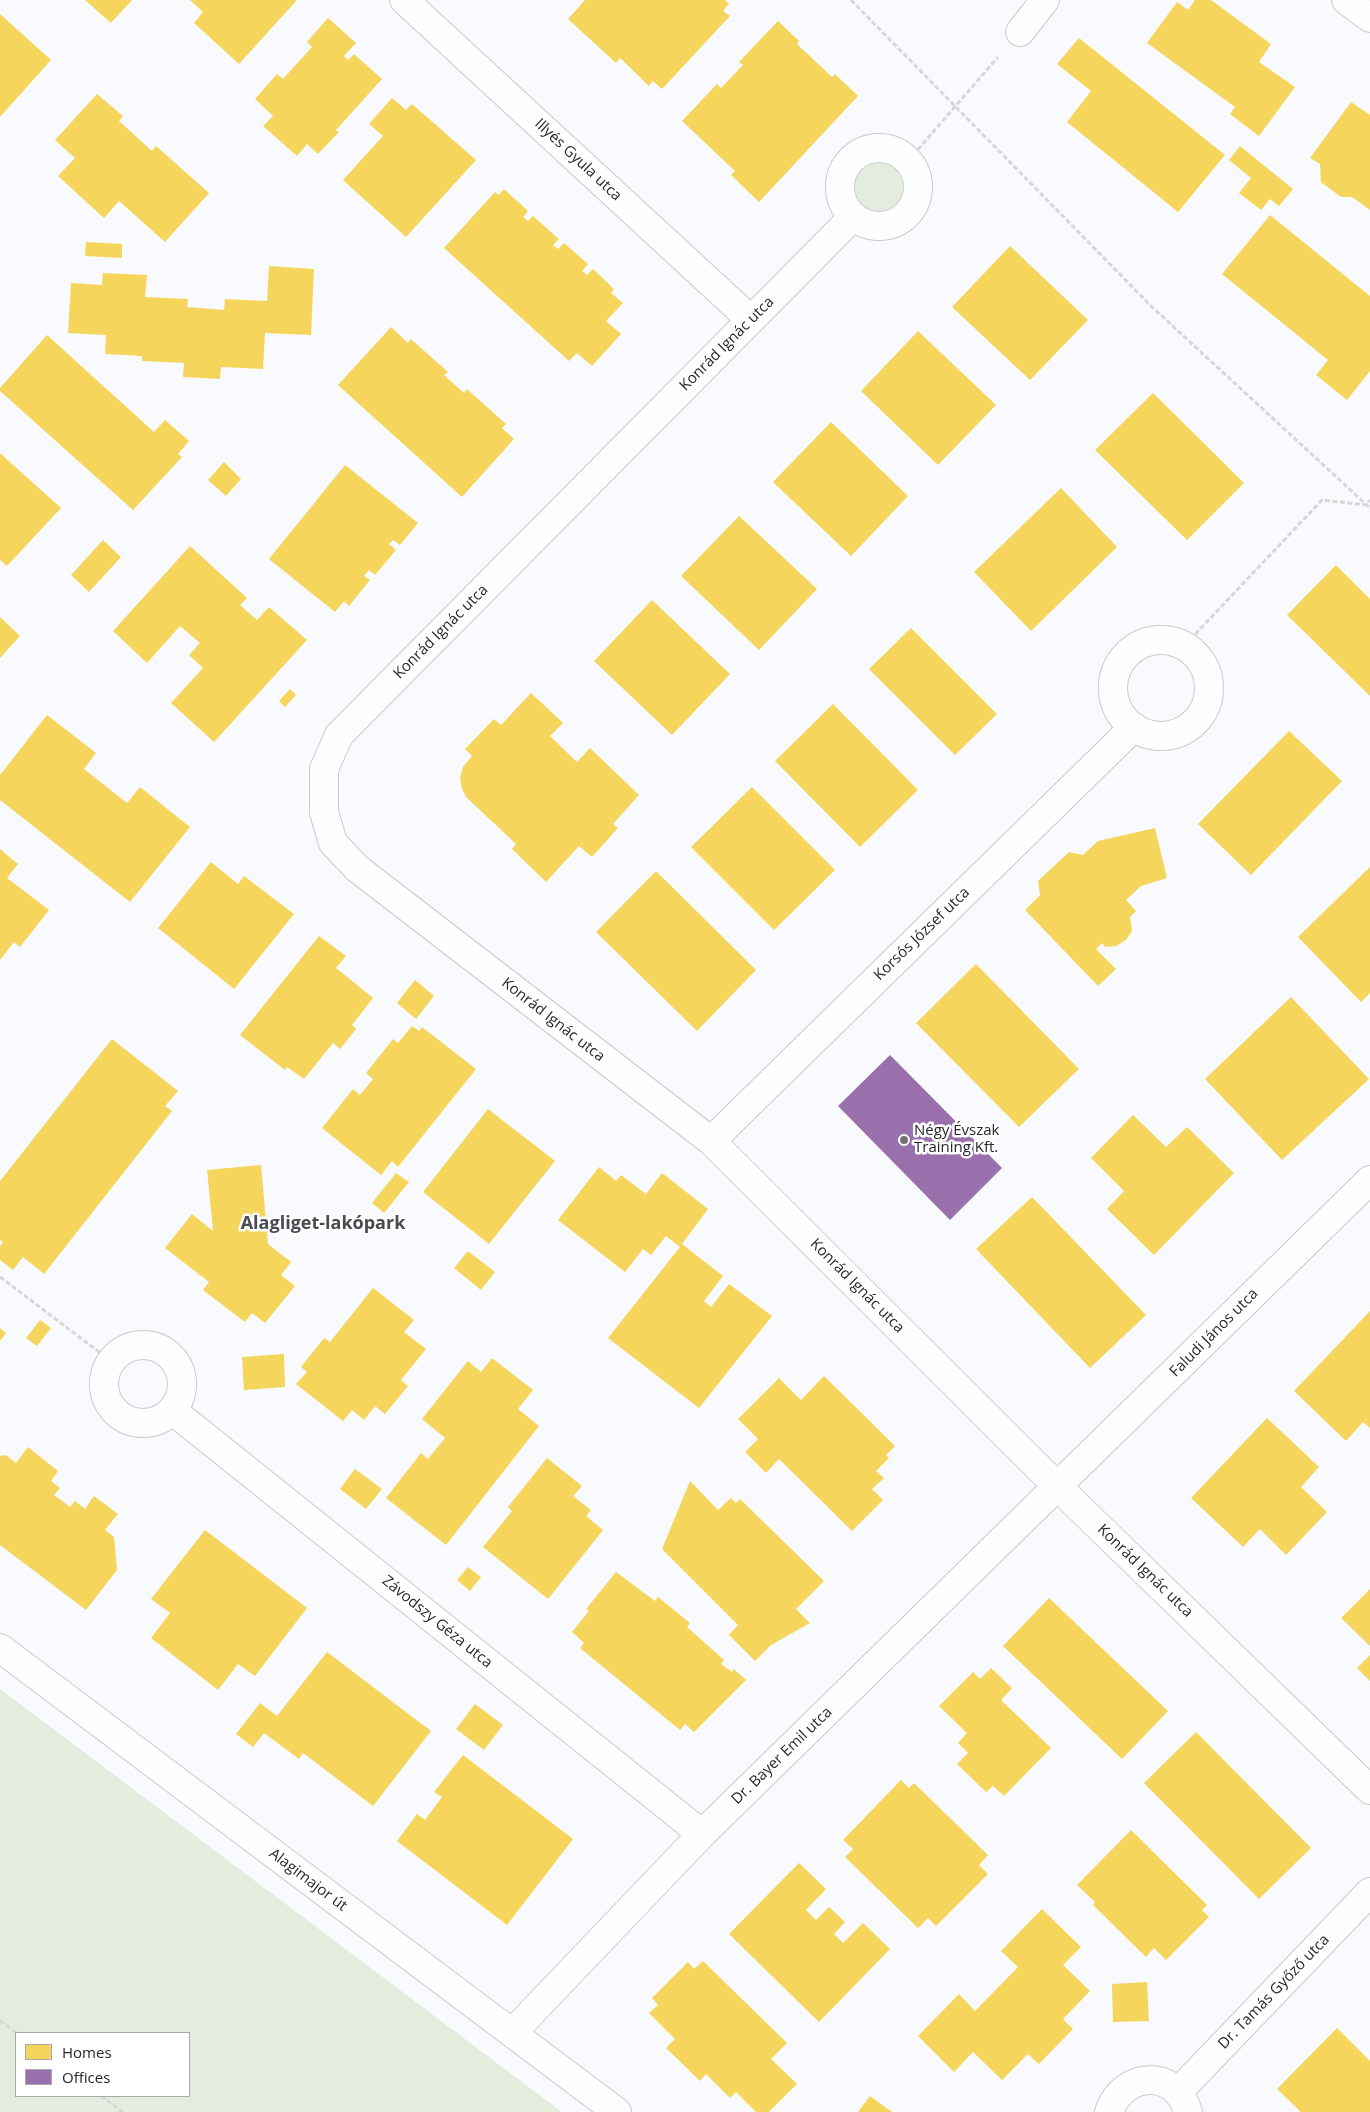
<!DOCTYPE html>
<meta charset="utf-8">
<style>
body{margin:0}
#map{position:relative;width:1370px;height:2112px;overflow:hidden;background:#f8fafd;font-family:"Open Sans",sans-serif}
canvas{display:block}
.legend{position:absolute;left:15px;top:2032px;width:175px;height:65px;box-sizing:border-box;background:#fff;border:1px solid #a8a9aa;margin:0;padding:6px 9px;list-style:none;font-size:15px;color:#26272a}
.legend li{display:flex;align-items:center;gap:10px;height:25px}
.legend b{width:25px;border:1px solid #a8a9aa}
</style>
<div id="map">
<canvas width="1370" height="2112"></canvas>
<ul class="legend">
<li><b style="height:14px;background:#f6d55c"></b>Homes</li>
<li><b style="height:14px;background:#9970ab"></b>Offices</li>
</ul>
</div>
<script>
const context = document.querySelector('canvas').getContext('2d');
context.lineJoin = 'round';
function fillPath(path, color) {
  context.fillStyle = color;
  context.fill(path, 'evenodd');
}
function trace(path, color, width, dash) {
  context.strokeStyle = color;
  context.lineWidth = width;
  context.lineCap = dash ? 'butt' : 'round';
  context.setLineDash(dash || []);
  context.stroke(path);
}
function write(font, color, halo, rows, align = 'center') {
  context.font = font + ' "Open Sans",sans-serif';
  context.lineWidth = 5;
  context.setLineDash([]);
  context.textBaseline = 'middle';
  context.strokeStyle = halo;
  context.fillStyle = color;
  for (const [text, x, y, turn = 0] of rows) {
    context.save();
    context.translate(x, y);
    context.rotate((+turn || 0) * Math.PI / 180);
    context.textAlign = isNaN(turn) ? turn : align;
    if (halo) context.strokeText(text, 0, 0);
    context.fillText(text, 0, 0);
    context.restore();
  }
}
const green = new Path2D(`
 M855 187a24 24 0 1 1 48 0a24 24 0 1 1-48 0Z
 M0,1689L562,2112H0ZM16,2033H189V2096H16Z`);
const homes = new Path2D(`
 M85,0H132L111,23Z
 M190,0H297L239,64L194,23L203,12Z
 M585,0H725L729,4L723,11L730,16L662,89L653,81L649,86L620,58L616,63L568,19Z
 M1195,0H1211L1271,44L1259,62L1295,87L1259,136L1230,114L1235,107L1147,43L1177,2L1188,10Z
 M0,14L51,60L0,117Z
 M328,18L356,43L344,56L348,60L354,54L382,79L336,130L339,132L318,154L307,144L297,156L263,126L273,116L255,99L277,74L283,79L312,47L307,42Z
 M778,21L799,41L797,44L832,77L835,74L858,96L759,202L731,175L735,171L682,121L717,84L721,88L743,65L739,62Z
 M1079,38L1225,155L1178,212L1067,122L1091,91L1057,64Z
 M97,94L123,116L119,121L152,151L156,146L209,193L165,242L119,201L104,218L58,176L75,158L55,140Z
 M392,98L406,110L412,104L476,160L406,237L343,180L383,136L369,124Z
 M1351,102L1370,115V210L1352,197H1341L1321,182L1320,164L1310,158Z
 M1240,146L1293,189L1279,206L1270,199L1261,210L1239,193L1251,178L1229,160Z
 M504,189L528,211L523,217L528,221L533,216L559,239L553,245L558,249L564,243L588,264L582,271L587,275L593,269L614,289L611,293L623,303L606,321L621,334L592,366L577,353L569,361L444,248L495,192L499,195Z
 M1270,215L1370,296V371L1347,400L1316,375L1328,360L1222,274Z
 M86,242L122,244V258L85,256Z
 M1010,246L1088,320L1030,380L952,307Z
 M269,266L314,269L311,335L265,333L263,369L221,367L220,379L183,377L184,363L142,361V356L105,354L106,335L68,333L71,283L102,285L103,273L147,275L145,297L188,299L187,307L224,310L225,299L267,301Z
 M391,327L408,343L411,339L448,372L444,375L464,393L467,389L506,424L502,428L514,439L462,497L338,385Z
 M918,331L996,405L938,465L861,391Z
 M47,335L154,432L165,420L189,441L178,454L182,457L133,510L0,391V388Z
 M1153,393L1244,483L1187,540L1095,450Z
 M831,422L908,496L851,556L773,482Z
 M0,453L61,508L7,566L0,560Z
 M224,462L241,479L226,496L208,480Z
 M345,465L418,523L400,545L393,540L389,544L396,550L375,575L369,570L364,576L370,580L349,606L344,601L335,612L269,559Z
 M1061,488L1117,547L1031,631L974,572Z
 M739,516L817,589L759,650L681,576Z
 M103,540L121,557L89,592L71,575Z
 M190,546L247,598L240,605L257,620L269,607L307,640L214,742L171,703L203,668L189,655L200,643L180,626L147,663L113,631Z
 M1336,565L1370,599V696L1287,615Z
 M652,600L730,674L672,735L594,661Z
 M0,617L20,636L0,658Z
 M911,628L997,714L955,755L869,669Z
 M290,689L296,695L285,707L279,701Z
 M531,693L563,723L550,736L577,762L590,748L639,795L613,824L618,828L592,857L579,846L546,882L512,849L516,844L466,797L462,789L460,778L463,767L472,756L465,749L494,719L501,725Z
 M833,704L918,790L860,847L775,761Z
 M47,715L96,753L84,769L127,803L140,787L190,827L130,902L0,800V775Z
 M1289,731L1342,781L1251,875L1198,824Z
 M752,787L835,870L774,930L691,847Z
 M1155,828L1167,878L1141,886L1126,900L1136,911L1130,917L1132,931L1126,940L1116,946L1105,947L1102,943L1096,949L1116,969L1098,986L1025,910L1040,895L1038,881L1069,852L1083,855L1098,841Z
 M0,849L18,864L7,878L49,910L20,947L14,942L0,960Z
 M211,862L238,884L244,876L294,914L234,989L158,928Z
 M1370,867V993L1361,1002L1298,937Z
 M656,871L756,970L697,1031L596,932Z
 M319,936L346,956L336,968L373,998L352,1025L356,1029L340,1049L333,1043L304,1079L287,1067L285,1070L240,1035Z
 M976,964L1079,1069L1019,1127L916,1023Z
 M415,980L434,996L416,1019L397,1003Z
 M1291,997L1369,1079L1282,1160L1205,1079Z
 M412,1026L419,1031L422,1027L476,1069L398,1167L392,1161L381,1175L322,1128L353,1089L360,1095L373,1079L366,1073L393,1039L398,1043Z
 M112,1039L178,1091L165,1106L172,1111L44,1274L23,1257L13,1270L0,1260V1246L3,1242L0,1240V1181Z
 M488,1109L555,1161L489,1244L423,1192Z
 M1133,1115L1166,1147L1187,1127L1234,1173L1154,1255L1107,1209L1124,1191L1091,1158Z
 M261,1165L268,1244L291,1262L281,1275L295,1286L265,1323L252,1313L245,1322L203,1290L209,1282L165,1248L192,1214L213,1231L207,1170Z
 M599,1167L616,1181L621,1175L646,1194L662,1173L708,1209L682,1244L723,1276L704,1301L711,1307L729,1284L772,1316L699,1408L608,1338L680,1247L666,1236L651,1255L643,1249L625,1272L558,1220Z
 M396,1173L409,1182L384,1213L372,1203Z
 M1032,1197L1146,1315L1090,1368L976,1249Z
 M468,1251L495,1272L481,1290L454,1268Z
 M373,1288L414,1320L404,1332L426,1349L401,1380L408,1386L385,1414L375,1406L364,1420L352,1410L343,1421L296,1384L307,1372L301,1367L324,1338L330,1342Z
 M1370,1311V1428L1363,1422L1346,1441L1294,1391Z
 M40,1320L51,1328L37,1346L26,1338Z
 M0,1328L6,1333L0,1341Z
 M284,1354L285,1387L244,1390L242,1357Z
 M492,1358L533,1390L518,1409L539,1426L446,1545L386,1498L421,1453L428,1459L445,1438L422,1419L468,1361L481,1372Z
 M824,1376L895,1446L886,1455L889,1458L876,1471L884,1478L872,1489L883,1500L852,1531L779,1459L766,1473L745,1452L758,1439L738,1419L779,1378L801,1400Z
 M1267,1418L1319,1467L1301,1487L1327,1512L1286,1555L1260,1529L1243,1547L1191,1498Z
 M28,1447L58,1471L51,1481L60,1488L54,1495L70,1507L75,1501L85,1509L94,1496L118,1514L105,1530L114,1537L117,1570L86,1610L0,1545V1456L6,1455L16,1463Z
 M547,1458L582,1486L573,1496L591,1510L586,1516L603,1530L548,1599L483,1547L512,1511L508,1507Z
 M355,1469L382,1489L366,1509L340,1489Z
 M690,1481L718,1510L731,1498L736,1503L740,1499L824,1581L796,1609L810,1623L771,1645L755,1661L729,1635L738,1625L662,1549Z
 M205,1530L307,1608L255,1676L238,1664L218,1690L151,1638L170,1613L151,1599Z
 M468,1567L481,1577L470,1591L457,1580Z
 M616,1572L655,1601L658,1597L690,1623L687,1627L724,1660L721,1664L732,1672L734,1669L746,1680L694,1732L685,1724L680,1730L580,1648L584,1643L572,1632L589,1611L586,1609Z
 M1370,1589V1646L1341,1618Z
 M1049,1598L1168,1711L1122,1759L1003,1646Z
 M327,1652L431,1731L373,1806L303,1753L299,1759L264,1733L253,1747L236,1734L260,1703L277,1716Z
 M1370,1655V1681L1357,1668Z
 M991,1668L1012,1688L1001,1700L1051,1748L1004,1796L993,1786L986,1792L957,1764L968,1753L958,1743L967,1733L939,1706L973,1672L980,1679Z
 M475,1704L503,1725L484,1750L456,1729Z
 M1196,1732L1311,1848L1259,1899L1144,1783Z
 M463,1755L573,1839L507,1925L397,1841L417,1814L425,1820L442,1797L434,1792Z
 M901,1780L909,1788L914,1783L988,1855L979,1865L988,1874L936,1926L928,1918L918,1928L845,1857L853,1849L843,1840Z
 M1131,1830L1207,1905L1202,1910L1209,1917L1166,1960L1154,1948L1146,1957L1093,1905L1095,1902L1077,1885Z
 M799,1863L826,1889L806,1910L816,1920L829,1907L845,1922L834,1934L843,1943L863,1923L890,1949L819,2022L729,1934Z
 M1042,1909L1081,1947L1063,1965L1090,1991L1063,2019L1073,2029L1039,2064L1028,2054L1002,2080L973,2052L954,2072L918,2036L959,1994L975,2011L1018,1967L1001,1951Z
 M703,1961L787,2043L771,2059L797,2084L769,2112H756L736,2092L730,2098L706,2074L700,2081L666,2048L675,2039L649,2013L658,2005L652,1998L688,1962L694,1969Z
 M1147,1982L1149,2021L1113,2022L1112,1984Z
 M1337,2028L1370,2061V2112H1301L1277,2089Z
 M870,2096L892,2112H858Z`);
const offices = new Path2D(`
 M890,1055L1002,1168L950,1220L838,1106Z`);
const path = new Path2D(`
 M851,0L1151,306L1370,508
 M908,161L998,57
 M1185,645L1322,500L1366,505L1370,500
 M0,1277L111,1361
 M0,2021L17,2033
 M101,2096L123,2112`);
const minor = new Path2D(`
 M404,0L751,320
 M1346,0L1370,18
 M1020,32L1045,0
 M840 187a39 39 0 1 1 78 0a39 39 0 1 1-78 0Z
 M853,217L339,735L324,769V812L333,843L358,869L711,1141L1058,1487L1370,1790
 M1113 688a48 48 0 1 1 96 0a48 48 0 1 1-96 0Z
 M711,1141L1134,727
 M104 1384a39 39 0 1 1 78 0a39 39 0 1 1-78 0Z
 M173,1411L702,1834
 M0,1648L617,2112
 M512,2033L702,1834L1370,1180
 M1178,2092L1370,1892
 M1109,2112C1123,2071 1176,2068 1188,2112`);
const markers = [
 [904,1140,5,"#707174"]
];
const streetNames = [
 ["Illyés Gyula utca",578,160,43],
 ["Konrád Ignác utca",727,344,-45],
 ["Konrád Ignác utca",441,632,-45],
 ["Korsós József utca",922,934,-44],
 ["Konrád Ignác utca",553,1020,38],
 ["Konrád Ignác utca",857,1286,45],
 ["Faludi János utca",1214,1333,-45],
 ["Konrád Ignác utca",1145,1571,44],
 ["Závodszy Géza utca",437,1622,39],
 ["Dr. Bayer Emil utca",782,1756,-44],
 ["Alagimajor út",308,1880,37],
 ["Dr. Tamás Győző utca",1274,1992,-46]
];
const poiNames = [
 ["Négy Évszak",914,1131],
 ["Training Kft.",914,1148]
];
const quarterNames = [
 ["Alagliget-lakópark",323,1224]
];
fillPath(green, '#e4ecdd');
fillPath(homes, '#f6d55c');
fillPath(offices, '#9970ab');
trace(minor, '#c9cacd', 30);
trace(path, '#d7d7d8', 3, [5, 2.5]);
trace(minor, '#fefeff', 28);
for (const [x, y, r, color] of markers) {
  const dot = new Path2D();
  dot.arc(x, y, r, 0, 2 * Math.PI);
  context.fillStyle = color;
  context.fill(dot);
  trace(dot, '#fff', 2);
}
write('15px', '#26272a', '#fff', streetNames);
write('15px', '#26272a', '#fff', poiNames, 'left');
write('bold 18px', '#484b51', '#fff', quarterNames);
</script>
